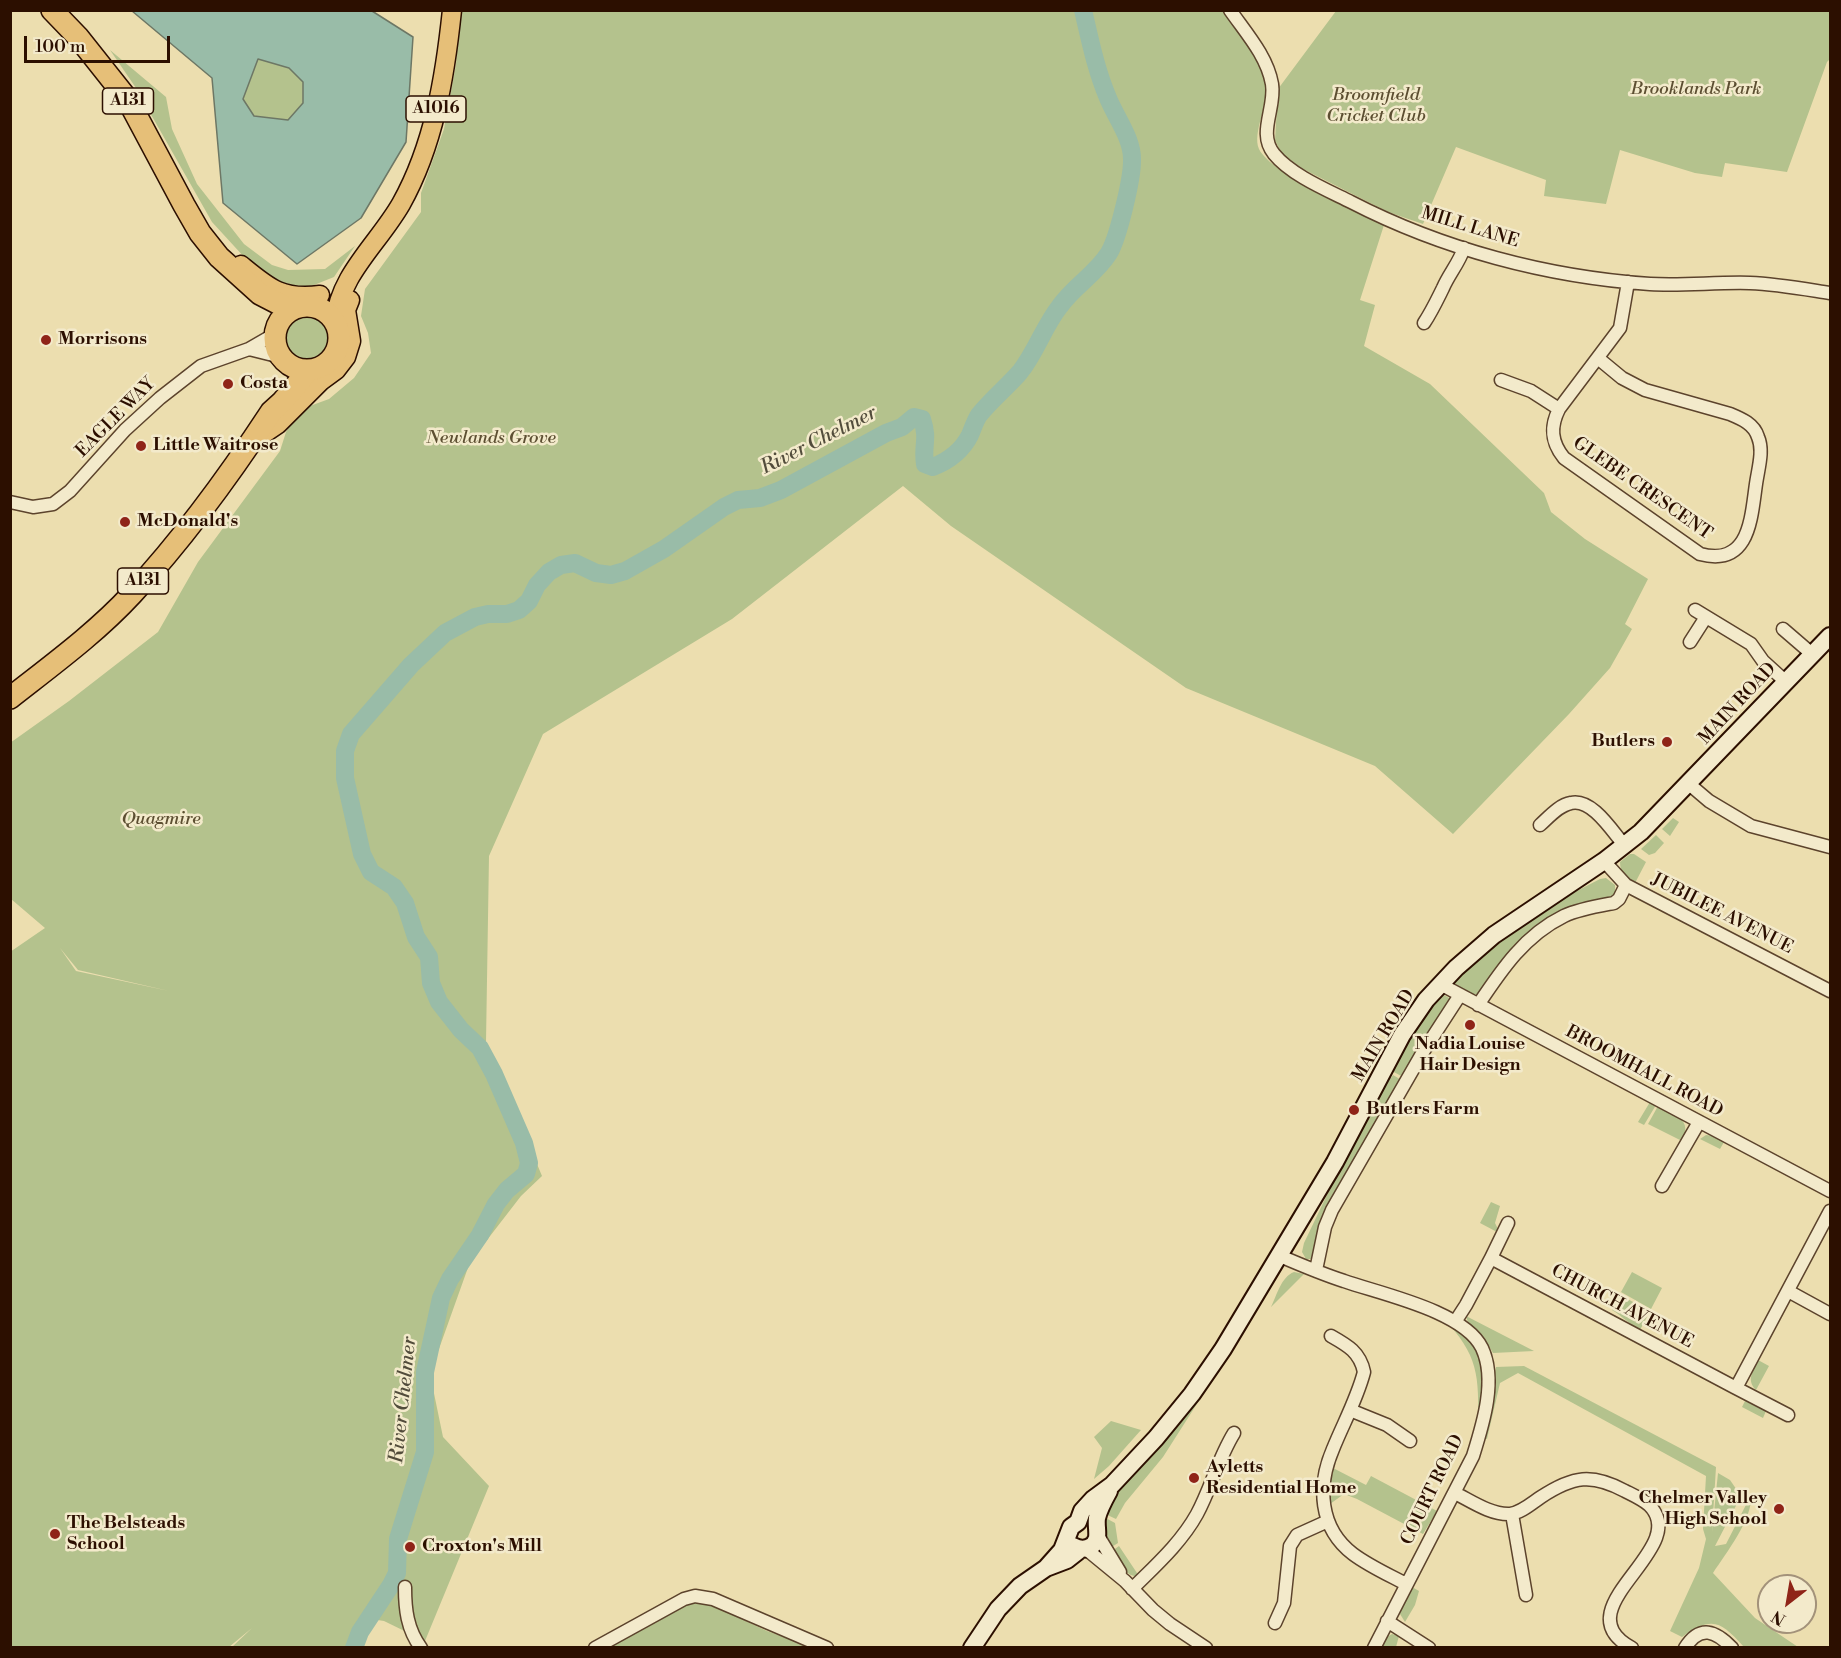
<!DOCTYPE html>
<style>
body{margin:0}
#map{position:relative;width:1841px;height:1658px;overflow:hidden;background:#ecdeaf;font-family:"Libre Bodoni",serif}
canvas{display:block}
.frame{position:absolute;inset:0;border:12px solid #2c0f00;pointer-events:none}
.north{position:absolute;left:1757px;top:1574px;width:60px;height:60px;box-sizing:border-box;background:#f3eacb;border:2px solid #a3927a;border-radius:50%;rotate:211deg;font-size:16px;font-weight:700;line-height:24px;text-align:center;color:#2c0f00}
.north::after{content:'';display:block;margin:auto;width:21px;height:27px;background:#8f2418;clip-path:polygon(50% 0,100% 100%,50% 72%,0 100%)}
.scale{position:absolute;left:24px;top:36px;width:146px;height:27px;box-sizing:border-box;border:3px solid #2c0f00;border-top:0;padding-left:8px;font-size:18px;line-height:21px;white-space:nowrap;color:#2c0f00;-webkit-text-stroke:4px #f3eacb;paint-order:stroke}
</style>
<div id="map">
<canvas width="1841" height="1658"></canvas>
<div class="frame"></div>
<div class="north">N</div>
<div class="scale">100 m</div>
</div>
<script>
const context = document.querySelector('canvas').getContext('2d');
context.lineJoin = 'round';
function fillPath(path, color) {
  context.fillStyle = color;
  context.fill(path, 'evenodd');
}
function trace(path, color, width, dash) {
  context.strokeStyle = color;
  context.lineWidth = width;
  context.lineCap = dash ? 'butt' : 'round';
  context.setLineDash(dash || []);
  context.stroke(path);
}
function write(font, color, halo, rows, align = 'center') {
  context.font = font + ' "Libre Bodoni",serif';
  context.lineWidth = 5;
  context.setLineDash([]);
  context.textBaseline = 'middle';
  context.strokeStyle = halo;
  context.fillStyle = color;
  for (const [text, x, y, turn = 0] of rows) {
    context.save();
    context.translate(x, y);
    context.rotate((+turn || 0) * Math.PI / 180);
    context.textAlign = isNaN(turn) ? turn : align;
    if (halo) context.strokeText(text, 0, 0);
    context.fillText(text, 0, 0);
    context.restore();
  }
}
const green = new Path2D(`
 M460,11H1223C1237,31 1263,60 1267,85C1269,104 1252,132 1259,149C1271,174 1357,211 1384,225L1360,300L1375,305L1364,346L1430,384L1544,493L1551,512L1585,539L1648,579L1625,624L1632,629L1610,668L1569,714L1453,834L1375,766L1186,688L951,526L903,486L732,619L543,734L489,856L486,1042L542,1176L521,1196L470,1262L430,1374L443,1437L489,1486L425,1641L384,1621L371,1619L359,1645L367,1647H232L252,1628L229,1647H11L10,952L45,928L11,899L10,743L69,701L158,632L198,562L280,451L286,432L299,410L329,399L354,378L371,353L368,333L361,316L365,289L421,212V193L444,129L456,64ZM60,948L78,970L169,991L76,971Z
 M1336,11H1830V59L1827,62L1787,172L1725,163L1722,177L1695,173L1620,150L1606,204L1544,196L1546,180L1456,147L1423,224L1388,212L1301,168L1281,153L1275,140L1278,89Z
 M110,50L166,97L172,129L197,184L244,244L272,265L288,270L325,269L355,246L334,277L294,293L256,270L212,222L136,88Z
 M258,59L289,68L303,82V103L288,120L254,116L243,99Z
 M282 337a26 26 0 1 1 52 0a26 26 0 1 1-52 0Z
 M1673,818L1679,822L1670,836L1662,829Z
 M1656,835L1664,843L1655,853L1649,855L1641,849Z
 M1630,854H1634L1646,862L1634,885C1626,880 1620,872 1620,862Z
 M1606,878L1615,885V891L1617,892L1612,898L1551,919L1514,945L1478,994C1470,996 1456,989 1453,981L1480,953L1567,896L1600,879Z
 M1444,995L1451,999L1405,1078L1392,1071C1403,1051 1425,1006 1444,995Z
 M1393,1075L1403,1081L1312,1259H1306L1302,1252L1304,1243L1336,1176L1389,1077L1391,1078Z
 M1650,1102L1656,1105L1644,1125L1638,1122Z
 M1658,1106C1675,1115 1693,1119 1682,1141L1648,1124Z
 M1706,1135L1714,1136L1724,1142L1720,1149L1700,1139Z
 M1491,1202L1500,1206L1495,1223L1498,1229L1497,1232L1480,1223Z
 M1294,1272L1304,1274L1271,1307C1277,1295 1281,1277 1294,1272Z
 M1632,1272L1662,1288L1651,1309L1621,1292Z
 M1620,1295L1650,1311L1640,1330C1629,1324 1622,1316 1612,1310Z
 M1466,1316L1534,1351L1493,1353L1484,1338L1469,1326Z
 M1442,1317C1450,1323 1474,1340 1478,1347C1489,1365 1482,1407 1478,1427C1479,1375 1479,1355 1442,1317Z
 M1232,1349L1163,1457L1125,1503L1116,1519L1103,1513L1116,1491Z
 M1758,1360L1769,1366L1756,1390C1746,1380 1753,1371 1758,1360Z
 M1524,1366L1716,1467L1712,1532L1718,1473L1730,1480L1741,1496L1715,1546L1726,1544L1751,1495C1753,1519 1726,1553 1713,1573L1755,1618L1798,1647H1744C1721,1622 1713,1615 1682,1637L1670,1631L1699,1568L1706,1539L1703,1529L1706,1476L1518,1373L1500,1383L1487,1439H1485L1496,1367Z
 M1745,1401L1766,1411L1763,1418L1742,1407Z
 M1111,1421L1141,1430L1109,1466L1094,1479L1102,1448L1094,1437Z
 M1333,1468L1366,1485L1371,1476L1437,1511L1423,1534L1357,1499L1344,1494L1330,1504V1481Z
 M1102,1516L1115,1523L1118,1543L1110,1548L1105,1538Z
 M1119,1546L1139,1576C1125,1578 1119,1561 1112,1551Z
 M1412,1587L1419,1591L1415,1605L1405,1622L1400,1614L1403,1603Z
 M692,1601L705,1602L767,1631L811,1647L606,1648Z
 M1392,1634L1399,1636L1396,1647L1380,1648L1385,1638Z`);
const water = new Path2D(`
 M132,11H372L413,37L406,142L361,218L297,264L223,203L212,78ZM258,59L289,68L303,82V103L288,120L254,116L243,99Z`);
const river = new Path2D(`
 M354,1648L360,1632L391,1585L397,1573L398,1539L425,1452V1372L441,1298L450,1279L480,1235L496,1204L507,1190L526,1174L529,1163L524,1143L494,1074L480,1048L461,1030L439,1002L431,983L429,957L416,937L405,903L394,887L371,872L362,854L345,778V751L351,734L411,665L445,633L475,617L488,614H507L519,610L529,601L537,585L549,572L561,565L575,563L596,573L611,575L625,571L664,549L724,507L738,500L760,498L781,490L886,433L902,427L914,417L922,419C929,440 922,445 925,464L933,467C948,461 962,451 970,435C973,428 975,421 979,415C992,399 1007,387 1020,372C1036,352 1044,326 1060,306C1074,286 1096,274 1109,253C1118,238 1132,180 1132,161C1133,139 1116,118 1108,98C1096,70 1090,40 1083,10`);
const street = new Path2D(`
 M1230,10C1246,33 1267,56 1272,84C1276,108 1257,133 1274,154C1291,175 1327,190 1351,202C1442,249 1547,277 1650,284C1683,286 1716,282 1750,283C1777,284 1804,289 1830,293
 M1424,323C1432,311 1437,300 1443,288C1449,274 1459,263 1464,248
 M249,349L281,357
 M1599,359L1622,378L1645,390L1730,414C1742,419 1754,424 1758,437C1764,451 1758,469 1756,484C1751,518 1750,567 1700,554L1564,458C1551,442 1550,427 1559,409L1620,328L1628,282
 M1501,380L1531,391L1559,409
 M10,502L33,507L53,504L70,491L125,430L160,398L201,366L249,349L275,334
 M1695,610L1751,644L1763,661L1785,681
 M1783,629L1812,654
 M1690,642L1706,617
 M1689,784L1709,801L1751,826L1830,847
 M1540,825C1549,817 1559,805 1571,803C1592,798 1612,831 1625,846
 M1604,861L1626,885L1830,991
 M1440,984L1830,1191
 M1478,1005C1502,969 1525,935 1564,916C1579,909 1598,906 1614,903L1619,899L1626,885
 M1662,1186L1699,1122
 M1280,1256C1301,1265 1322,1274 1344,1281C1381,1294 1464,1311 1482,1348C1497,1380 1483,1424 1473,1456L1374,1648
 M1491,1258L1508,1223
 M1316,1270L1325,1227L1332,1210L1423,1052L1460,995
 M1788,1291L1830,1314
 M1455,1322L1466,1305L1491,1258L1736,1388L1830,1211
 M1331,1336C1347,1345 1360,1352 1364,1372C1357,1399 1343,1424 1333,1449C1317,1486 1319,1528 1353,1554C1369,1566 1389,1575 1406,1584
 M1736,1388L1788,1415
 M1350,1410L1387,1425L1410,1441
 M1455,1493C1471,1501 1491,1515 1510,1514C1521,1513 1532,1503 1541,1497C1573,1476 1592,1473 1625,1491C1633,1495 1642,1499 1649,1505C1694,1549 1559,1608 1632,1648
 M1512,1514L1526,1595
 M1097,1534L1120,1572
 M1086,1549L1125,1581L1153,1610L1170,1624L1206,1648
 M405,1587C405,1609 407,1629 421,1648
 M1132,1589C1155,1566 1181,1543 1197,1514C1211,1488 1218,1459 1234,1433
 M1387,1621L1429,1648
 M1275,1623L1284,1603L1290,1546L1297,1535L1328,1521
 M595,1648L684,1599L695,1596L713,1599L827,1648
 M1685,1648C1700,1624 1716,1631 1732,1648`);
const secondary = new Path2D(`
 M1073,1546C1082,1551 1094,1549 1097,1538C1098,1531 1096,1525 1097,1518C1099,1509 1104,1500 1109,1491
 M1046,1568L1062,1550L1071,1527L1078,1522L1082,1511L1093,1499L1112,1485L1156,1438L1192,1394L1223,1349L1335,1162L1402,1035L1426,1000L1456,968L1494,935L1604,861L1641,832L1830,636
 M972,1648L998,1609L1020,1586L1046,1568L1067,1560L1081,1549`);
const primary = new Path2D(`
 M241,265C269,288 282,300 320,295
 M335,322C339,275 378,244 401,204C434,145 445,77 452,10
 M253,441L278,424L321,381L336,370L346,357L351,341L346,310L350,300`);
const highway = new Path2D(`
 M52,10L78,37L128,100L184,205L200,233L219,257L260,294L291,310
 M275 338a32 32 0 1 1 64 0a32 32 0 1 1-64 0Z
 M10,698C52,665 96,633 132,594C184,538 229,476 271,412L282,402L309,370`);
const markers = [
 [46,340,6,"#8f2418"],
 [228,384,6,"#8f2418"],
 [141,446,6,"#8f2418"],
 [125,522,6,"#8f2418"],
 [1667,742,6,"#8f2418"],
 [1470,1025,6,"#8f2418"],
 [1354,1110,6,"#8f2418"],
 [1194,1478,6,"#8f2418"],
 [1779,1509,6,"#8f2418"],
 [55,1534,6,"#8f2418"],
 [410,1547,6,"#8f2418"]
];
const shields = [
 [128,101,51],
 [436,109,60],
 [143,581,51]
];
const shieldNames = [
 ["A131",128,101],
 ["A1016",436,109],
 ["A131",143,581]
];
const parkNames = [
 ["Brooklands Park",1696,90],
 ["Broomfield",1376,96],
 ["Cricket Club",1376,117],
 ["Newlands Grove",491,439],
 ["Quagmire",161,820]
];
const streetNames = [
 ["MILL LANE",1470,228,17],
 ["EAGLE WAY",116,418,-45],
 ["GLEBE CRESCENT",1642,489,35],
 ["MAIN ROAD",1738,704,-47],
 ["JUBILEE AVENUE",1722,914,27],
 ["MAIN ROAD",1384,1036,-59],
 ["BROOMHALL ROAD",1644,1072,28],
 ["CHURCH AVENUE",1622,1307,28],
 ["COURT ROAD",1433,1490,-64]
];
const poiNames = [
 ["Morrisons",58,340],
 ["Costa",240,384],
 ["Little Waitrose",153,446],
 ["McDonald's",137,522],
 ["Butlers",1655,742,"right"],
 ["Nadia Louise",1470,1045,"center"],
 ["Hair Design",1470,1066,"center"],
 ["Butlers Farm",1366,1110],
 ["Ayletts",1206,1468],
 ["Residential Home",1206,1489],
 ["Chelmer Valley",1767,1499,"right"],
 ["High School",1767,1520,"right"],
 ["The Belsteads",67,1524],
 ["School",67,1545],
 ["Croxton's Mill",422,1547]
];
const waterNames = [
 ["River Chelmer",819,441,-27],
 ["River Chelmer",404,1400,-84]
];
fillPath(green, '#b4c28d');
fillPath(water, '#99bca8');
trace(water, '#6d7765', 1.5);
trace(river, '#99bca8', 18);
trace(street, '#5c432c', 15);
trace(secondary, '#2c0f00', 20);
trace(primary, '#2c0f00', 21);
trace(highway, '#2c0f00', 24);
trace(street, '#f3eacb', 12);
trace(secondary, '#f3eacb', 16);
trace(primary, '#e6bf78', 18);
trace(highway, '#e6bf78', 21);
for (const [x, y, r, color] of markers) {
  const dot = new Path2D();
  dot.arc(x, y, r, 0, 2 * Math.PI);
  context.fillStyle = color;
  context.fill(dot);
  trace(dot, '#f3eacb', 2);
}
for (const [x, y, w] of shields) {
  const box = new Path2D();
  box.roundRect(x - w / 2, y - 13, w, 26, 4.5);
  context.fillStyle = '#f3eacb';
  context.fill(box);
  trace(box, '#2c0f00', 1.5);
}
write('bold 16px', '#2c0f00', null, shieldNames);
write('italic 18px', '#5c4e31', '#f3eacb', parkNames);
write('18px', '#2c0f00', '#f3eacb', streetNames);
write('bold 18px', '#2c0f00', '#f3eacb', poiNames, 'left');
write('italic 20px', '#524c3b', '#f3eacb', waterNames);
</script>
